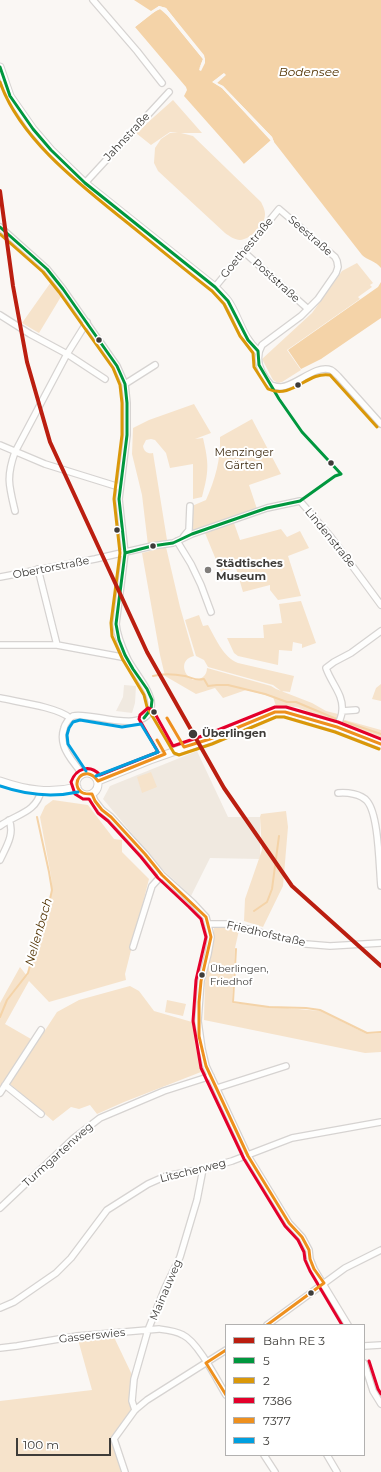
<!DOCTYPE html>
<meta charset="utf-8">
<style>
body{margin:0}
#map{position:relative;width:381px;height:1472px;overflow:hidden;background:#faf7f4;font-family:Montserrat,sans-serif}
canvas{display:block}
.legend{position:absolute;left:225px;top:1324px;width:140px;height:132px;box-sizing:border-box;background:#fff;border:1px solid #b2b1b0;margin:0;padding:5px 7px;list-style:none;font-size:12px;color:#3e3c39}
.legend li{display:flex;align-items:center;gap:8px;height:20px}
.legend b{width:20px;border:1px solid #b2b1b0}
.scale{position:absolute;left:16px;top:1438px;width:95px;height:18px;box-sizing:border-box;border:2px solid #3e3c39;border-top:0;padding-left:5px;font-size:12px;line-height:14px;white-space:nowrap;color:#3e3c39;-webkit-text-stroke:3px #fff;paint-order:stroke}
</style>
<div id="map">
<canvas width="381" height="1472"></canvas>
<ul class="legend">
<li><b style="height:5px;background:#bb1e10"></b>Bahn RE 3</li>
<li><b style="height:5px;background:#00973e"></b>5</li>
<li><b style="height:5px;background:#da9809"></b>2</li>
<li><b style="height:5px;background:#e4002b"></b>7386</li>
<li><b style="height:5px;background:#ee901e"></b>7377</li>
<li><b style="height:5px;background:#009fdf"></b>3</li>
</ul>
<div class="scale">100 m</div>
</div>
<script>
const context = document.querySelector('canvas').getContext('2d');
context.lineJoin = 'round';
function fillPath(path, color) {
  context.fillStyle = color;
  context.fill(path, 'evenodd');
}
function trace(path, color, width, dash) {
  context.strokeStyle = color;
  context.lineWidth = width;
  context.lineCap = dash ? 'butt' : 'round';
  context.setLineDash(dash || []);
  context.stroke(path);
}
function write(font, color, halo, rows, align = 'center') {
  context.font = font + ' Montserrat,sans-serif';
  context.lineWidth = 4;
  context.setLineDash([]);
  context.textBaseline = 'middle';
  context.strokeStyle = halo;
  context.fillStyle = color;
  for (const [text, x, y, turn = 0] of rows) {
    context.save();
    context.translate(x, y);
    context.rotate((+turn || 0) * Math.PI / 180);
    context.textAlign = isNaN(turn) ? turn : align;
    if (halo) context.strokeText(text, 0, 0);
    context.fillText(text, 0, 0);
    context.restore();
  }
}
const built = new Path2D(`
 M124,685L136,686L135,703L132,713L116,711L123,697Z
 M197,751L228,817H260V859L210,858L191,896L160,867L103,799L110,786Z`);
const green = new Path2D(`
 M173,100L202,133H181L193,136L261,202C263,206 265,210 265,214C265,226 251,239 240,240C235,240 229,236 225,233L158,171L154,163L155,148L161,139L170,133L178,132H170L151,145L136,133Z
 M357,263L373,283L370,285L372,287L358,297L360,299L287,350L301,370L282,382L278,383L273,380L262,359L312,313L342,271Z
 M51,282L62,295L39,333L22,323Z
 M194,404L211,433L195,439L203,438C209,464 209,471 202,497L193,499V464L170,468L166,453L155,440L151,439L146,440L143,446C144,452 148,454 153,453L167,540L148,545L142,495L132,454L133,428L149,420Z
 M252,419L281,474L249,485L257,509L190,532L192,506L206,500C215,480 221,459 220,437Z
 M234,523L240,540L281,529L287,537L300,531L309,548L288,556L301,596L278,600L270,590V585L243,592L236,568L221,572L205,533Z
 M166,547L180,607L194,656C180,659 182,674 193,680C201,680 207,676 207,668L271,686L276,689L312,703L326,711L338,714L340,716L336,723L297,707L276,706L273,697L246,690L223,698L215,688L196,694L165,676L160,655L142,553Z
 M301,601L316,643L302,648V644L293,642L292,651L279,650L278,665L238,656L234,653L227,638H264L263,625L282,623L279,604Z
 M199,615L203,626L208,625C216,639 223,657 238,663L294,676L290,692L281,691L273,685L208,667L204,660L196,656L185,620Z
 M381,684V701L372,699L376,688Z
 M345,720L381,730V738L344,725Z
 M151,772L157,787L142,793L137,777Z
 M53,800L88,805L114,839L122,840V852L149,879L125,974L126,980L49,1002L29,981L5,1024L31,1039L1,1087H0V1003L20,967L27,976L50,899L52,890L51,876L40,817L45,806Z
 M286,811L288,827L283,886L263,927L244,921L245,899L262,850L260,817L261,814Z
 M227,927L239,930L235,948L232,1003L320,1011L367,1034L381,1033V1052L365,1053L204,1020L205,983L214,928Z
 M130,986L139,991L154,1011L192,1022L195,1043L201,1072L124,1102L97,1114L90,1105L79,1109L71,1107L53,1121L10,1084L57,1012L79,1000Z
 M167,1000L186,1004L183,1016L165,1012Z
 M112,1333L134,1379L135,1410L114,1439L121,1472H0V1401L92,1390L77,1336Z`);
const water = new Path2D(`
 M134,0H381V268C376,261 367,260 362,255L274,142L272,137L223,86L217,83L224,73L213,82L222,88L271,141L244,164L239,158L184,96L187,90L186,87L135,27L152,13L160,9L168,16L203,59L199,69L205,59L166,8L159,6L151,11Z
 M381,282V318L321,359L301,369L288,350L378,287Z`);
const pier = new Path2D(`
 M159,6L166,8L204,55L205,59V63L201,71L199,70L203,59L163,10L160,9L157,10L135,27L134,26Z
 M224,73L226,75L217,83L223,86L272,137L274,142L246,165L244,164L271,140L222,88L212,82Z`);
const stream = new Path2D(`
 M153,676C164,673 174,674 185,676C194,678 194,681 204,679L208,686L217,685H228L265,694L287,702H296L334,718L381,734
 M254,911L267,902L272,889L279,836
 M236,949L233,1002L269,1007L306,1008L320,1010L367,1033L381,1032
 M0,1017L7,1000L28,973L38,936L50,899L52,890L49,872L37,817`);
const minor = new Path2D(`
 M93,0L137,51L162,83
 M85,183L169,92
 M0,227L47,269L63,289L117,366L125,384L127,403V435L119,499L125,553L116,624C117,636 122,647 127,658C133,671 154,693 151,707C146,736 90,711 73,716C69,718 65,724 64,728C62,734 62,740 64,746C67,756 76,765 82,774
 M244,252L308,309
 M215,287L279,209L335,257L337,261L338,267L336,273L318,299L301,316L262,345C254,359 261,374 271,385C274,386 278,387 281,387C296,386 316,364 331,370C333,371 336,374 338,376L381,424
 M0,315L30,334L67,354L105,379
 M125,384L155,365
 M0,445L45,464L119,487
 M15,511C9,486 6,477 15,452L67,354L87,322
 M184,536L189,530L190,506
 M177,541L191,564L201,585L211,612
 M38,569L57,645L127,658
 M0,577L95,559L152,546L173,543L192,534L267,508L300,501L331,537L381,605
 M0,645H57
 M0,698C18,702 57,707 70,718
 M342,711L356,710
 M337,727C339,722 342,716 342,711C344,695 331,683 326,668L334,662L351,653L381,631
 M338,793C347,792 361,794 367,801C379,815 379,867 381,886
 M92,794L95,801L102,810L111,817L145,854L162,875L193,903L206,917L211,937L208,954L201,981L198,1021L202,1049L206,1066L248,1156L289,1223L302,1237L309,1250L310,1259L314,1269L348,1325
 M0,826C16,814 36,813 41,791
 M0,860C6,847 15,834 9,820
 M208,924H228L306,944L330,946L381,943
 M133,947L152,886L162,875
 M5,1085L41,1114
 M217,1088L286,1066
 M0,1093L41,1030
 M0,1208L74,1138L100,1118L164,1091L211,1076
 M0,1308L14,1302L56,1273L71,1258L107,1210L148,1184L166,1176L203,1169L232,1161L292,1138L381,1122
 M267,1325L345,1268L381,1250
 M364,1346L381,1345
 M0,1348L17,1346L77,1336L159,1329C167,1330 176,1331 183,1335C198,1342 217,1380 226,1395
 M364,1363L373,1391L381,1404
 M135,1410L132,1401L134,1379L148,1330L165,1288L180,1257L197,1200L203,1169
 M264,1455L275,1472
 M327,1455L337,1472
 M125,1472L114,1439L135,1410L147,1400L226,1350`);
const tertiary = new Path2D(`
 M0,67L10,96L33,129L51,150L85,183L215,287C219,291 224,296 228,301C239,317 242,338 258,351
 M76 784a11 11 0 1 1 22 0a11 11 0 1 1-22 0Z
 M0,781C26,790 50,794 77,787
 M98,781L150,760L210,739L275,712H285L337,727L381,744`);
const bus1 = new Path2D(`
 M0,67L10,96L33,129L51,150L85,183L215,287L228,301L248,340L258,351L259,365L279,399L302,432L341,474
 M0,227L47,269L63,289L117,366L125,384L127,403V435L119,499L125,553L116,624L119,640L125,655L133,669L147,689L152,700L151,709L144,718
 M125,553L152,546L173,543L192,534L267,508L300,501L335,476L341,474`);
const bus2 = new Path2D(`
 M0,82C20,140 83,187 129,224C156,246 184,269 212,291L224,304L240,336L253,353L254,367L268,389C293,400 307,371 330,375L377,427
 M0,234L43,272L59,292L113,368L120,385L122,403V435L114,499L120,553L111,623L112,636L123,660L144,695L147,707L174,753L179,755L212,744L276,717H284L335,732L379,749`);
const bus3 = new Path2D(`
 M342,1325L310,1271L305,1260L304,1252L298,1240L285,1226L244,1159L201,1068L193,1021L196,980L206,937L201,919L189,907L158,878L141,857L108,821L98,813L89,799H83L75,794L71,782C76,768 90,764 100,775L158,752L139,719L140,715L148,708L153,710L173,746L208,734L275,707H286L338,722L381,739
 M369,1361L378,1389L381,1394`);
const bus4 = new Path2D(`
 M167,718L184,747L210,739L275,712H285L337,727L381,744
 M157,740L165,754L98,781C84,762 68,785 83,793C85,794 89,794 92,794L95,801L102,810L111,817L145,854L162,875L206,917L211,937L201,981L199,1002V1036L206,1066L248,1156L289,1223L302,1237L309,1250L310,1259L314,1269L324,1283L267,1325
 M226,1350L206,1363L226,1395`);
const bus5 = new Path2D(`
 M86,771L68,744L67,735L69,728L73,722L80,720L122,727L141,724L158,752L96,776
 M0,786C26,795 51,798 78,792`);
const rail1 = new Path2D(`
 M0,191L13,286L27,362L50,442L147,652L224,788L292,886L381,966`);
const markers = [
 [99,340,3.5,"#3e3c39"],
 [298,385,3.5,"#3e3c39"],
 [331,463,3.5,"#3e3c39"],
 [117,530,3.5,"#3e3c39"],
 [153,546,3.5,"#3e3c39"],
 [208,570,4,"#807d7a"],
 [154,712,3.5,"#3e3c39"],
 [193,734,5,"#3e3c39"],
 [202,975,3.5,"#3e3c39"],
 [311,1293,3.5,"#3e3c39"]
];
const busNames = [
 ["Überlingen,",210,969],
 ["Friedhof",210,982]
];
const streetNames = [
 ["Jahnstraße",127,137,-47],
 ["Seestraße",310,236,41],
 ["Goethestraße",247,248,-50],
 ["Poststraße",276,281,42],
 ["Lindenstraße",330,538,51],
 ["Obertorstraße",51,568,-11],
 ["Friedhofstraße",266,934,13],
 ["Turmgartenweg",58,1155,-42],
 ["Litscherweg",193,1171,-14],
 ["Mainauweg",166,1290,-67],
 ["Gasserswies",92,1336,-6]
];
const parkNames = [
 ["Menzinger",244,453],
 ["Gärten",244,466]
];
const poiNames = [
 ["Städtisches",216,564],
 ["Museum",216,577]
];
const stopNames = [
 ["Überlingen",202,734]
];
const waterNames = [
 ["Bodensee",309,72],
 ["Nellenbach",39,932,-74]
];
fillPath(built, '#f0e9e0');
fillPath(green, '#f6e3cb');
fillPath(water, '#f4d3a8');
fillPath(pier, '#faf7f4');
trace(stream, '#f4d3a8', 2);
trace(minor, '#d6d3d1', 8);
trace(tertiary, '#d6d3d1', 9);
trace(minor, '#fefefd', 5.5);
trace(tertiary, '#fefefd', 7);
trace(bus1, '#00973e', 3);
trace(bus2, '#da9809', 3);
trace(bus3, '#e4002b', 3);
trace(bus4, '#ee901e', 3);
trace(bus5, '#009fdf', 3);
trace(rail1, '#bb1e10', 4);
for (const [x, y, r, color] of markers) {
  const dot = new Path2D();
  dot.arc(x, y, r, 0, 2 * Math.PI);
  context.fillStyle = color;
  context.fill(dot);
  trace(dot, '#fff', 1.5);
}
write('10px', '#3e3c39', '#fff', busNames, 'left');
write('11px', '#3e3c39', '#fff', streetNames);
write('11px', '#3d2a10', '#fff', parkNames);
write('bold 11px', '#3e3c39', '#fff', poiNames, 'left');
write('bold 11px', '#3e3c39', '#fff', stopNames, 'left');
write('italic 12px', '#523302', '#fff', waterNames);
</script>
